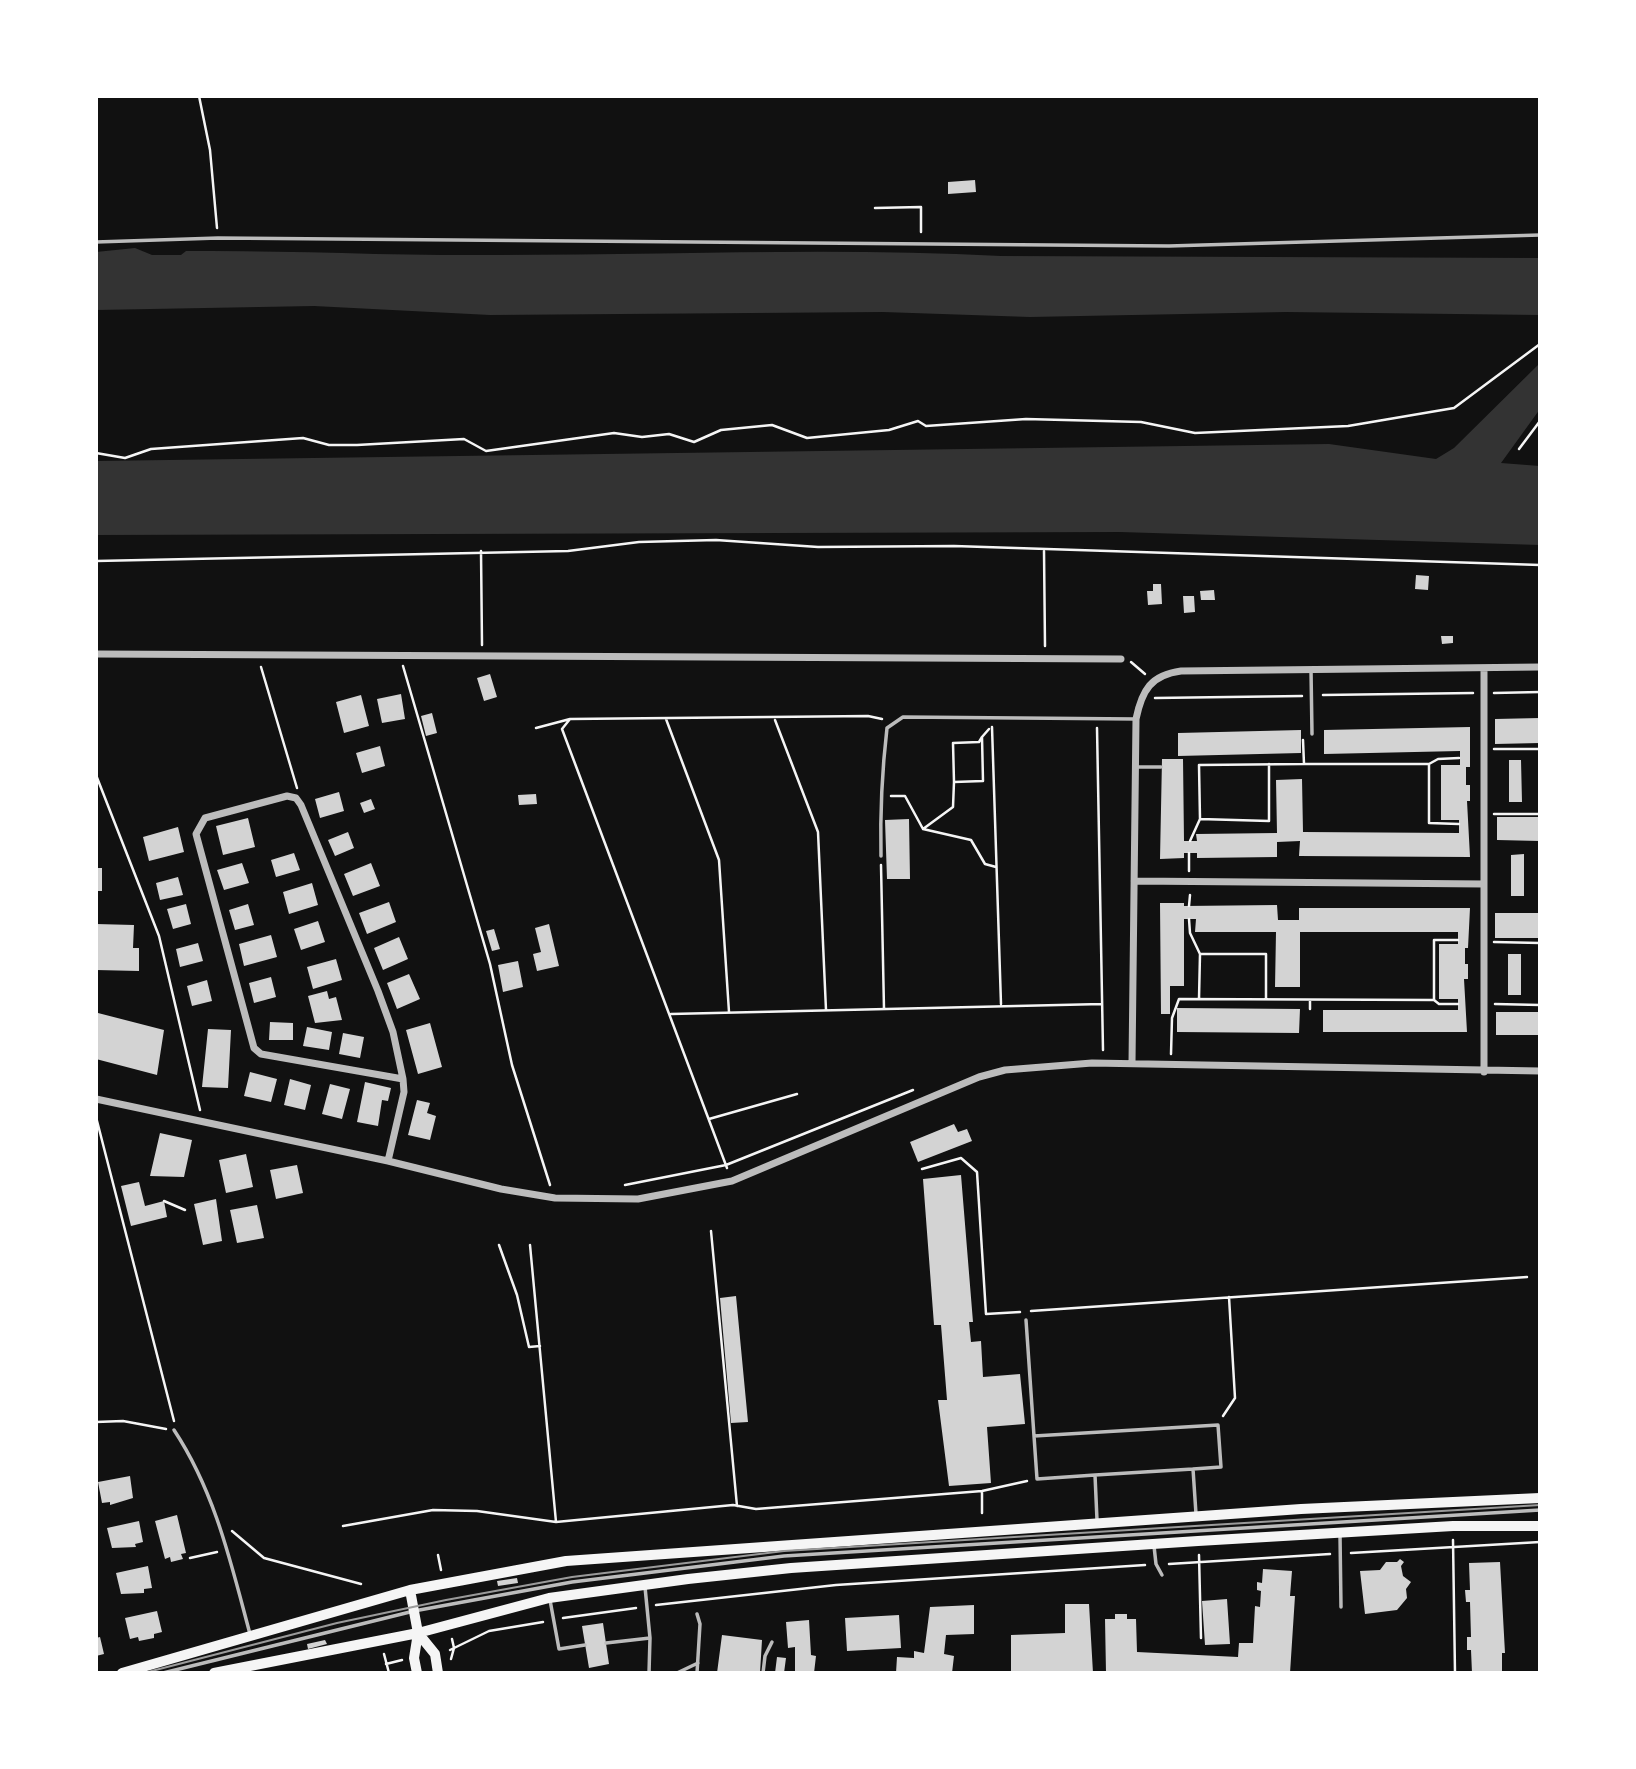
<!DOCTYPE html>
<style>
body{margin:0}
#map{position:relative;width:1636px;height:1769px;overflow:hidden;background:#111;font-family:"Source Sans 3",sans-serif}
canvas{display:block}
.frame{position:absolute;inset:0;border:98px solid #fff;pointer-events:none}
</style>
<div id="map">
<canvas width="1636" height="1769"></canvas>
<div class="frame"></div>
</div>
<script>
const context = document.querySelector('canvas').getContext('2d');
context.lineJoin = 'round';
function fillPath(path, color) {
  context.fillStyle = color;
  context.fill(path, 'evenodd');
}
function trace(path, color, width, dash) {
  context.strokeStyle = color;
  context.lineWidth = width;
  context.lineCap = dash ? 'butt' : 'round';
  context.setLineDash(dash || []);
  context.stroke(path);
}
const water = new Path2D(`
 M135,248L152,255H181L186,251C290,250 394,256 498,255C666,255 834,247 1001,256L1540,258V315L1286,312L1030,317L883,312L490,315L314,306L96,310V252Z
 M1540,363V409L1501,463L1540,466V545L1120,532L96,535V461L1329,444L1436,459L1454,448Z`);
const building = new Path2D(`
 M975,180L976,192L948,194V182Z
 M1416,575L1429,576L1428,590L1415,589Z
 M1153,584H1161L1162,604L1148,605L1147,591H1153Z
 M1214,590L1215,600H1201L1200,591Z
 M1183,596H1194L1195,612L1184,613Z
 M1441,636H1453V643L1442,644Z
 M490,674L497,697L484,701L477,678Z
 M401,694L405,719L382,723L377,699Z
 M361,695L369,726L344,733L336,702Z
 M432,713L437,733L426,736L421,716Z
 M1540,718V743L1495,744V719Z
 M1470,727V767H1466V785H1470V801H1467L1470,857L1299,856L1300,841L1277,842V857L1197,858V853H1184V858L1160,859L1162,759H1183L1184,841H1197L1196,834L1277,833L1276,780L1302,779L1303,832L1459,833V820H1441V765H1460V751L1324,754V730Z
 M1301,730V753L1178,756V733Z
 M380,746L385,766L362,773L356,753Z
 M1509,760H1521L1522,802H1509Z
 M339,792L344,811L320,818L315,799Z
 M536,794L537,804L519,805L518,795Z
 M371,799L375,809L364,813L360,803Z
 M1497,817H1540V841L1497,840Z
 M248,818L255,847L223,855L216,826Z
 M909,819L910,879H887L885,820Z
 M178,827L184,852L149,861L143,837Z
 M348,832L354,848L335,856L328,840Z
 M294,853L300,870L276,877L271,860Z
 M1524,854V896H1511V855Z
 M242,863L249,883L224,890L217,870Z
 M371,863L380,886L353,896L344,874Z
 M96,868H102V891H96Z
 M178,877L183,895L160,900L156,883Z
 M312,883L318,905L289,914L283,892Z
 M389,902L396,922L367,934L359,913Z
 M1160,903H1184V906L1277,905L1278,920H1299V908H1470L1468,948H1465V964H1468V979H1464L1467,1032H1323V1010H1458V999H1439V944H1458V932H1300V987H1275L1276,932H1195L1196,919H1184V986H1170V1014H1161Z
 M186,904L191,924L173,929L167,909Z
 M248,904L254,925L235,930L229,910Z
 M1495,913H1540V938H1495Z
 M318,921L325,942L301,950L294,929Z
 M96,924L134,925L133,948H139V971L96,970Z
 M549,924L559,966L537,971L533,954L541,952L535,928Z
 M494,929L500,949L492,951L486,931Z
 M271,935L277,957L244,966L239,944Z
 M399,937L408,959L383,970L374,948Z
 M198,943L203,961L180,967L176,949Z
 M1508,954H1521V995H1508Z
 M336,959L342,980L313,989L307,967Z
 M518,961L523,987L503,992L498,965Z
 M409,974L420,999L397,1009L387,983Z
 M271,977L276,997L254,1003L249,983Z
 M207,980L212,1001L192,1006L187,986Z
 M327,991L329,999L336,997L342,1020L315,1023L308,996Z
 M1177,1008L1300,1009L1299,1033L1177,1032Z
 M1496,1012H1540V1035H1496Z
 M98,1013L164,1030L157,1075L96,1059Z
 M270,1022L293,1023V1040H269Z
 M430,1023L442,1067L418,1074L406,1030Z
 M307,1027L332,1032L329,1050L303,1046Z
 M208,1029L231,1030L228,1088L202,1087Z
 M343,1033L364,1037L360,1058L339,1054Z
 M250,1072L277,1079L271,1102L244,1096Z
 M290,1079L311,1085L305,1110L284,1105Z
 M365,1082L391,1088L388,1101L382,1100L378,1126L357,1122Z
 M330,1084L350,1089L342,1119L322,1114Z
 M417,1100L430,1103L427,1113L436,1116L430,1140L408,1135Z
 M954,1124L958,1132L967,1129L972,1141L918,1162L910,1142Z
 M160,1133L192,1140L184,1177L150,1176Z
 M246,1154L253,1187L226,1193L219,1160Z
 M297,1165L303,1193L276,1199L270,1170Z
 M961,1175L973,1322H969L971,1342L981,1341L983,1377L1020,1374L1025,1424L987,1427L991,1483L949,1486L938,1400H947L941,1325H934L923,1179Z
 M139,1182L145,1206L164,1201L167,1217L131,1226L121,1186Z
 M216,1199L222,1241L203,1245L194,1204Z
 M257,1205L264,1238L237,1243L230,1210Z
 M736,1296L748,1422L731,1423L720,1298Z
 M130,1476L133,1498L110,1505V1502L102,1503L98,1482Z
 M177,1515L186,1553L181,1554L183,1559L171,1562L170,1557L165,1559L155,1521Z
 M139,1521L143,1542L135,1544L136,1547L112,1548L107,1528Z
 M1400,1559L1404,1562L1401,1566L1403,1576L1411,1582L1406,1589L1407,1598L1397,1610L1365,1614L1360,1571L1380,1570L1386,1562H1397Z
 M1500,1562L1505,1653H1502V1673H1472L1471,1650H1467V1637H1471L1470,1602H1466L1465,1590H1470L1469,1563Z
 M148,1566L152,1588L144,1589V1593L121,1594L116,1573Z
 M1263,1569L1292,1571L1290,1596H1295L1290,1673H1106L1105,1619H1115V1614H1127V1619H1136L1137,1652L1238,1657L1239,1643H1253L1255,1606L1260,1607L1261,1591L1257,1590V1582L1262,1583Z
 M517,1578L518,1583L498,1586L497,1581Z
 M1227,1599L1230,1644L1205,1645L1202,1601Z
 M1065,1604H1089L1093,1673H1011V1635L1065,1633Z
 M974,1605V1634L946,1635L944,1654L954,1656L952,1673H896L897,1657L914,1658V1651L924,1653L930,1607Z
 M157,1611L162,1632L154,1634V1638L139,1641L138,1637L130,1639L125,1618Z
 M899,1615L901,1648L847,1651L845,1618Z
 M809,1620L811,1655L816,1656L814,1673H795V1647L788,1648L786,1622Z
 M603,1623L609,1664L589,1668L582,1626Z
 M722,1635L762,1640L760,1673H717Z
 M100,1637L104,1654L96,1656V1638Z
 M325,1640L327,1644L308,1649L307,1644Z
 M777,1657L786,1658L784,1673H775Z`);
const path = new Path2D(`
 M199,96L210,150L217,228
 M875,208L921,207V232
 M1519,449L1540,421
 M96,453L125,458L151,449L303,438L329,445H357L464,439L486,451L614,433L642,437L669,434L694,442L721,430L772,425L807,438L889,430L918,421L926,426L1026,419L1141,422L1195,433L1348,426L1454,408L1540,344
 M481,551L482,645
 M1044,551L1045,646
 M96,561L568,551L639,542L716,540L818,547L954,546L1540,565
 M1131,662L1145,674
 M403,666L490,964L512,1065L550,1185
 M261,667L297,788
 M1494,693L1540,692
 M1323,695L1473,693
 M1155,698L1302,696
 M666,719L719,860L729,1012
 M775,720L818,832L826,1010
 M992,727L1001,1004
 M536,728L570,719
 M1097,728L1103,1050
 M1494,749H1540
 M1269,764V821L1200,819L1199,765L1304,764L1303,740
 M1304,764H1429L1438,759L1459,758
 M1429,764V823L1459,824
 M96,775L159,936L200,1110
 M954,782L953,743L979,742L982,737
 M891,796H905L923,829L971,840L985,864L996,867
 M1494,814H1540
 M923,829L953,807L954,782L983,781L982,737L989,729
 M1190,841L1200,819
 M1189,853V871
 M881,865L884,1009
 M1189,906L1190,895
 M1189,919L1190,933L1200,954L1199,999
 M1494,942L1540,943
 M1200,954H1266V999
 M1434,1000V940H1458
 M1495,1004L1540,1005
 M1310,1009V1000
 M671,1014L1102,1004
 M1171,1054L1172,1018L1179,999L1434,1000L1439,1004H1458
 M96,1117L174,1421
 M709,1119L797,1094
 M727,1168L562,729L570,719L868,716L882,719
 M922,1169L961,1158L977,1172L986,1314L1020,1312
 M625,1185L726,1165L913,1090
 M164,1201L185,1210
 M711,1231L737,1506
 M499,1245L517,1295L529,1347L540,1346
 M530,1245L556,1522
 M1031,1311L1527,1277
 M1223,1416L1235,1398L1229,1297
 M96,1422L123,1421L166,1429
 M982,1491V1513
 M343,1526L433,1510L477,1511L556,1522L733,1505L756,1509L982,1491L1027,1481
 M232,1531L264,1558L361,1584
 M1453,1540L1455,1673
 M1351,1553L1540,1542
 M438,1555L441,1570
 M1199,1555L1201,1638
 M190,1558L217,1552
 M1169,1564L1330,1554
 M656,1605L836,1585L1145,1565
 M563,1618L636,1608
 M450,1650L489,1631L543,1622
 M384,1654L389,1673
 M451,1659L454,1648L452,1639
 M386,1664L402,1660`);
const service = new Path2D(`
 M96,242L218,238L1169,246L1540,235
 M1311,670L1312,734
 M1136,767H1161
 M881,856C880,813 882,771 887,728L903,717L1136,719
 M1026,1320L1034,1436
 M174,1430C215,1492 231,1563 250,1634
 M1095,1475L1193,1469
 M1097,1520L1095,1475L1037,1479L1034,1436L1218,1425L1221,1467L1193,1469L1196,1514
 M1340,1535L1341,1607
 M1154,1546L1156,1564L1162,1575
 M550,1600L559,1649L585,1645
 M697,1614L700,1624L697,1673
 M606,1643L650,1638L645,1587
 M163,1673L414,1611L572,1582L784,1556L1540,1510
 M649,1673L650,1638
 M677,1673L698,1663
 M763,1673L765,1656L772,1642`);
const minor = new Path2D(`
 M96,654L1121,659
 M1484,668V1072
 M1134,881L1484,884
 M1132,1063L1136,719C1142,690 1151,675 1181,671L1540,667
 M96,1099L388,1161L501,1189L555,1198L638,1199L732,1181L979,1077L1005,1070L1092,1063L1540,1071
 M388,1161L404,1092L403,1079L261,1054L254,1048L196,834L205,818L287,796L296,798L301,805L378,991L393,1032L403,1079`);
const secondary = new Path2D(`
 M410,1590L418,1633L414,1658L417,1673
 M418,1633L435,1654L438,1673
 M122,1673L410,1590L566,1561L1301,1509L1540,1498
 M214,1673L418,1633L549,1598L688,1579L791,1568L1198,1541L1453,1526H1540`);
const tram = new Path2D(`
 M144,1673L337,1623L446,1600L572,1577L784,1551L1540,1505`);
fillPath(water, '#333');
fillPath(building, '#d3d3d3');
trace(path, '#f5f5f5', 2.5);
trace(service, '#bcbcbc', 3.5);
trace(minor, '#bcbcbc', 7);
trace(secondary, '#f5f5f5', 10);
trace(tram, '#9a9a9a', 2);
</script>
